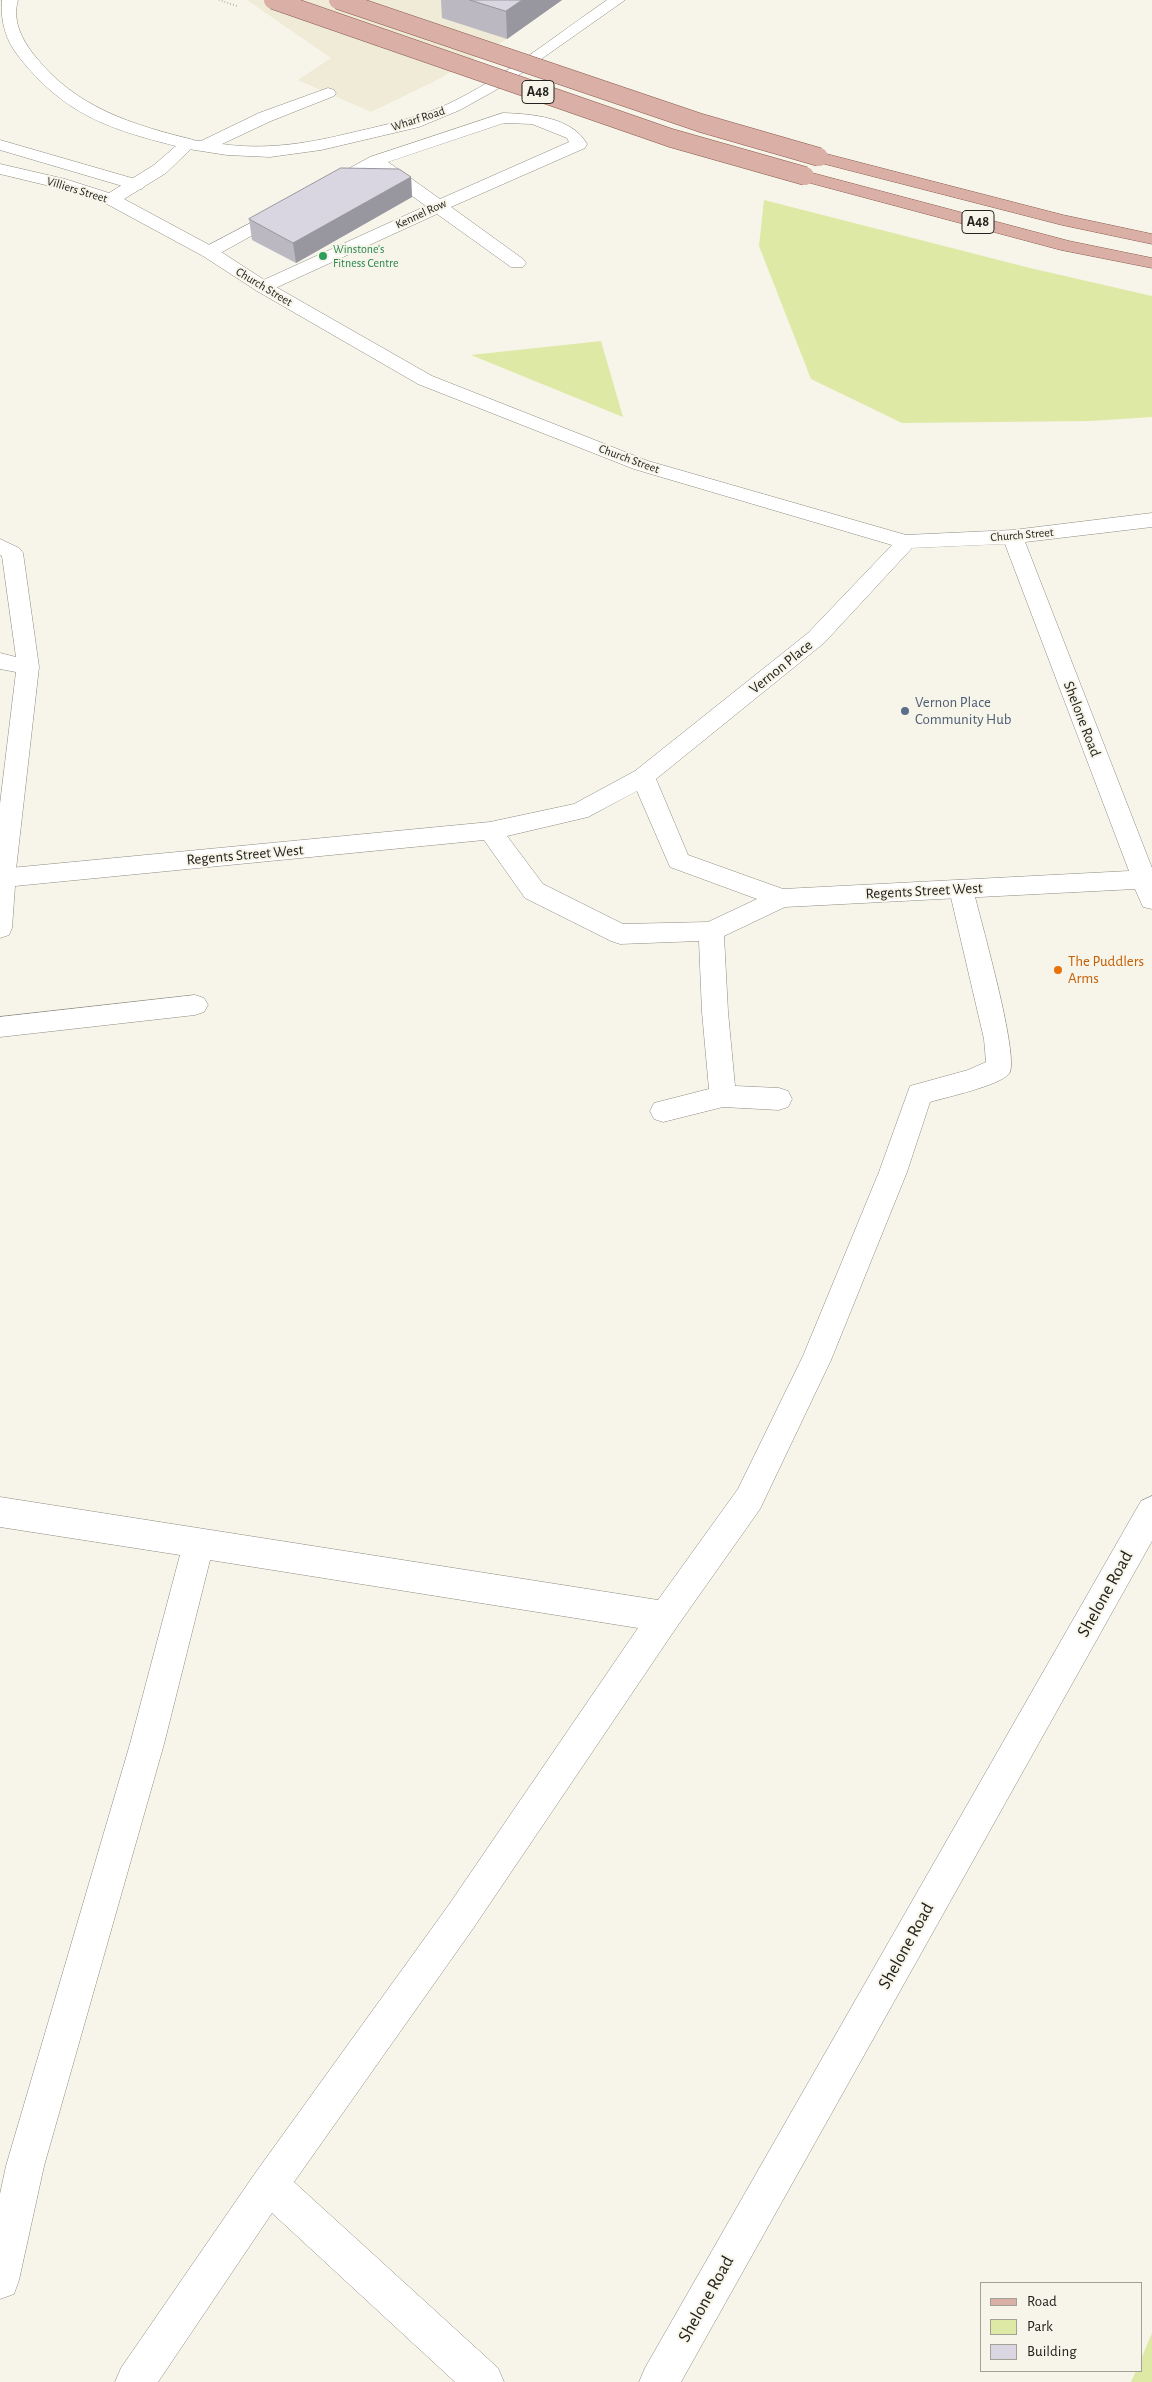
<!DOCTYPE html>
<style>
body{margin:0}
#map{position:relative;width:1152px;height:2382px;overflow:hidden;background:#f7f5e9;font-family:"Alegreya Sans",sans-serif}
canvas{display:block}
.legend{position:absolute;left:980px;top:2282px;width:162px;height:90px;box-sizing:border-box;background:#f7f5e9;border:1px solid #a2a198;margin:0;padding:6px 9px;list-style:none;font-size:15px;color:#23221e}
.legend li{display:flex;align-items:center;gap:10px;height:25px}
.legend b{width:25px;border:1px solid #a2a198}
</style>
<div id="map">
<canvas width="1152" height="2382"></canvas>
<ul class="legend">
<li><b style="height:6px;background:#daafa5"></b>Road</li>
<li><b style="height:14px;background:#dee9a6"></b>Park</li>
<li><b style="height:14px;background:#d9d6e2"></b>Building</li>
</ul>
</div>
<script>
const context = document.querySelector('canvas').getContext('2d');
context.lineJoin = 'round';
function fillPath(path, color) {
  context.fillStyle = color;
  context.fill(path, 'evenodd');
}
function trace(path, color, width, dash) {
  context.strokeStyle = color;
  context.lineWidth = width;
  context.lineCap = dash ? 'butt' : 'round';
  context.setLineDash(dash || []);
  context.stroke(path);
}
function write(font, color, halo, rows, align = 'center') {
  context.font = font + ' "Alegreya Sans",sans-serif';
  context.lineWidth = 4;
  context.setLineDash([]);
  context.textBaseline = 'middle';
  context.strokeStyle = halo;
  context.fillStyle = color;
  for (const [text, x, y, turn = 0] of rows) {
    context.save();
    context.translate(x, y);
    context.rotate((+turn || 0) * Math.PI / 180);
    context.textAlign = isNaN(turn) ? turn : align;
    if (halo) context.strokeText(text, 0, 0);
    context.fillText(text, 0, 0);
    context.restore();
  }
}
const built = new Path2D(`
 M247,0H562L507,39L435,81L371,112L298,80L331,58Z`);
const green = new Path2D(`
 M764,200L1030,268L1152,296V417L1091,421L902,423L811,379L759,246Z
 M601,341L623,417L471,355Z
 M1152,2333V2382H1131L1136,2371H1141V2359Z`);
const lane = new Path2D(`
 M607,0H625L503,86L460,110L419,127L321,150L270,157L227,155L182,148L180,144L182,140L201,141L259,113L328,88L334,90L336,93L334,96L271,121L222,144C263,150 305,144 346,134C380,126 415,119 448,104C503,78 556,35 607,0Z
 M503,113C532,114 572,117 587,144L585,148L451,207L523,259L526,263L523,267H511L437,214L269,291H257L254,287L257,283L426,206L375,169L336,190H324L321,186L324,182L370,157ZM504,123L532,124L567,138L569,142L440,199L388,162Z
 M0,140L142,181L145,185L142,189L136,190L0,150Z
 M283,206L289,207L292,211L289,215L215,256H203L200,252L203,248Z
 M0,539L19,548L23,553L39,667L15,878L12,884L0,886V804L16,672L0,669V653L16,657L2,556L0,555Z
 M961,880L970,882L973,889C979,915 1021,1060 1009,1074C998,1086 947,1097 930,1102L907,1172L831,1360L760,1509L676,1628L472,1930L294,2182L498,2368L504,2382H455L272,2213L158,2382H115L121,2368L256,2172L448,1906L638,1628L210,1560L164,1744L44,2166L19,2280L14,2294L0,2299V2194L6,2166L130,1744L180,1555L0,1527V1497L658,1600L738,1489L803,1356L879,1172L910,1086L968,1070L986,1062L984,1039L949,889L952,882Z
 M195,995L204,998L208,1005L204,1012L195,1015L0,1037V1017Z`);
const street = new Path2D(`
 M2,0H18C12,21 22,40 35,56C76,108 133,125 194,140L196,144L166,173L124,199L215,248L269,283L432,376L648,461L906,535L1013,530L1152,513V527L1025,542L1152,868V909L1143,907L1135,889L785,907L724,936L728,1012L735,1086L779,1088L788,1091L792,1099L788,1107L779,1110L723,1107L663,1122L654,1119L650,1111L654,1103L709,1089L702,1012L699,941L620,944L611,941L525,898L484,840L15,886L12,928L9,935L0,938V869L490,822L574,804L635,771L808,633L892,545L634,469L418,384L257,291L203,256L105,203L54,187L0,174V164L65,179L109,193L154,165L176,146C108,129 64,114 19,57C6,41 0,21 2,0ZM1005,544L1129,871L783,889L688,855L656,779L824,643L912,548ZM637,791L670,867L757,899L708,922L623,924L543,884L507,836L588,817Z
 M1152,1496V1541L681,2382H639L645,2368L1141,1501Z`);
const primary = new Path2D(`
 M819,152L1063,215L1152,234V244L1062,225L813,161L811,157L813,153Z
 M805,171L1069,241L1152,258V268L1061,250L799,180L796,176L799,172Z`);
const pathBridge = new Path2D(`
 M219,0L237,6`);
const primaryBridge = new Path2D(`
 M273,0L671,138L805,176
 M338,0L701,123L819,157`);
const wall = new Path2D(`
 M441,0H562L507,39L442,18Z
 M411,177L412,197L296,263L252,240L249,219Z`);
const shadedWall = new Path2D(`
 M522,0H562L507,39L506,11Z
 M411,177L412,197L296,263L293,243Z`);
const building = new Path2D(`
 M470,0H522L506,11Z
 M341,168L399,169L411,177L293,243L249,219Z`);
const markers = [
 [323,256,5,"#2e9e5b"],
 [905,711,5,"#5c6f8a"],
 [1058,970,5,"#e8710a"]
];
const farStreetnames = [
 ["Wharf Road",418,119,-18],
 ["Villiers Street",77,190,17],
 ["Kennel Row",421,214,-25],
 ["Church Street",264,287,31],
 ["Church Street",629,459,20],
 ["Church Street",1022,535,-5]
];
const farLeisurenames = [
 ["Winstone's",333,249],
 ["Fitness Centre",333,263]
];
const shields = [
 [538,92,32],
 [978,222,32]
];
const shieldNames = [
 ["A48",538,92],
 ["A48",978,222]
];
const streetNames = [
 ["Vernon Place",781,667,-39],
 ["Shelone Road",1082,719,69],
 ["Regents Street West",245,855,-5],
 ["Regents Street West",924,891,-3]
];
const serviceNames = [
 ["Vernon Place",915,702],
 ["Community Hub",915,719]
];
const foodNames = [
 ["The Puddlers",1068,961],
 ["Arms",1068,978]
];
const nearStreetnames = [
 ["Shelone Road",1105,1594,-61],
 ["Shelone Road",906,1946,-61],
 ["Shelone Road",706,2299,-61]
];
fillPath(built, '#efebd7');
fillPath(green, '#dee9a6');
trace(lane, '#8d8b80', 1);
trace(street, '#8d8b80', 1);
trace(primary, '#8a5b4f', 1);
fillPath(lane, '#fff');
fillPath(street, '#fff');
fillPath(primary, '#daafa5');
trace(primaryBridge, '#8a5b4f', 19, []);
trace(pathBridge, '#8c8b83', 2, [0.5, 2.5]);
trace(primaryBridge, '#daafa5', 18);
fillPath(wall, '#bbb8c2');
fillPath(shadedWall, '#98969e');
fillPath(building, '#d9d6e2');
trace(building, '#98969e', 1);
for (const [x, y, r, color] of markers) {
  const dot = new Path2D();
  dot.arc(x, y, r, 0, 2 * Math.PI);
  context.fillStyle = color;
  context.fill(dot);
  trace(dot, '#f7f5e9', 2);
}
write('12px', '#23221e', '#f7f5e9', farStreetnames);
write('12px', '#27864d', '#f7f5e9', farLeisurenames, 'left');
for (const [x, y, w] of shields) {
  const box = new Path2D();
  box.roundRect(x - w / 2, y - 11.5, w, 23, 4);
  context.fillStyle = '#f7f5e9';
  context.fill(box);
  trace(box, '#23221e', 1);
}
write('bold 14px', '#23221e', null, shieldNames);
write('15px', '#23221e', '#f7f5e9', streetNames);
write('15px', '#4e5e75', '#f7f5e9', serviceNames, 'left');
write('15px', '#c56008', '#f7f5e9', foodNames, 'left');
write('18px', '#23221e', '#f7f5e9', nearStreetnames);
</script>
